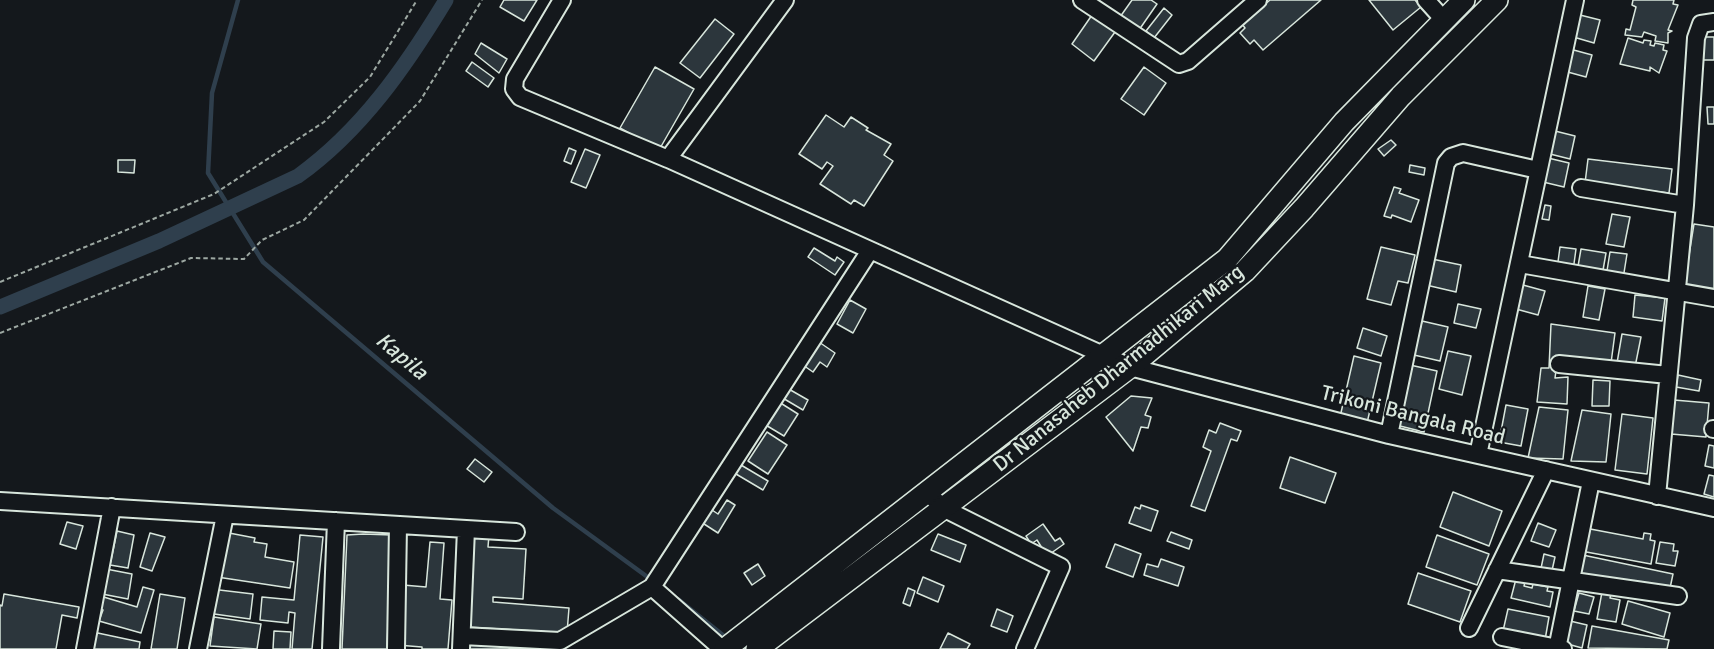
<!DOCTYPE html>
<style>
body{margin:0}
canvas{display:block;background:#14181c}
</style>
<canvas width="1714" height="649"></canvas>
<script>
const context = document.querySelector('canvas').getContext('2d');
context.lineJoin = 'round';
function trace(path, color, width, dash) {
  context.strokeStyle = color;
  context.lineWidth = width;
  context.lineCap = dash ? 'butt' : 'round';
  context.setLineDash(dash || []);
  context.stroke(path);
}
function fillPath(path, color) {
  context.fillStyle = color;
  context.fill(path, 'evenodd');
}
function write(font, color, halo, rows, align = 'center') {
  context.font = font + ' Signika,sans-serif';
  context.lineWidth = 4.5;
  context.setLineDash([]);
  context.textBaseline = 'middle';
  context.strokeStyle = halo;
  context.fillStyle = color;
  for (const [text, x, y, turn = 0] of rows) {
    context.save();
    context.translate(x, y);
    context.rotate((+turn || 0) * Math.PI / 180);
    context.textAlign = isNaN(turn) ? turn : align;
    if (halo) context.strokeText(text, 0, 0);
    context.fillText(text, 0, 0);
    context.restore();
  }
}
const stream = new Path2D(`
 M238,0L212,93L208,173L263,262L553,508L653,581
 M679,600L729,640`);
const canal = new Path2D(`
 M0,307L159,241L298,176C362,130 406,66 446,0`);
const building = new Path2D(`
 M504,0H537L524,21L500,7Z
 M1132,0H1151L1157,4L1139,30L1120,17Z
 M1270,0H1321L1263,50L1254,40L1250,44L1240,33L1245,28L1242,24Z
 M1369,0H1415L1421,7L1393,30Z
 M1633,0H1674L1673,4L1678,5L1668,30L1672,31L1668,33V43L1655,41L1656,36L1644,32L1642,37L1625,35L1626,29L1630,30L1636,7L1632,5Z
 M1164,8L1172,15L1154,38L1146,31Z
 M1576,14L1600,20L1594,43L1570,36Z
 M1092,15L1115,32L1094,61L1072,44Z
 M715,19L734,34L700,78L680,63Z
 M1703,37H1714V60H1701Z
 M1628,38L1643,43L1644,40L1651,41L1650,45L1654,46L1655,43L1664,45L1663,50L1667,51L1659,73L1650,67V71L1620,64Z
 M481,43L507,59L499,73L475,54Z
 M1570,49L1592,55L1586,77L1564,71Z
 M472,62L494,78L488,87L466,71Z
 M655,67L694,89L659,150L620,128Z
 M1144,67L1166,83L1144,115L1121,99Z
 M1707,107H1714V124H1708Z
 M826,115L844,127L851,117L868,128L866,130L891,144L884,155L893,161L864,206L854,200L851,204L820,184L833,166L827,162L822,169L799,154Z
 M1555,131L1575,136L1570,159L1550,154Z
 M1391,140L1396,145L1384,156L1378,149Z
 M569,148L576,151L571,164L564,161Z
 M585,149L600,155L586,188L571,182Z
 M1548,158L1569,163L1564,187L1543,182Z
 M1588,159L1672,169L1669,193L1585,183Z
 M118,160H135L134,173L118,172Z
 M1410,165L1425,168L1424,175L1409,172Z
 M1394,187L1401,189L1399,193L1419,200L1411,222L1392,215L1391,218L1384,216Z
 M1545,205L1551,206L1549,220L1542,219Z
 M1612,214L1630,217L1624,247L1606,244Z
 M1694,224L1714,227V292L1684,287Z
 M1381,247L1415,255L1408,283L1398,281L1391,305L1367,299Z
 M1560,247L1576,249L1573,271L1557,269Z
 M814,248L835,261L837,257L844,262L835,275L808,257Z
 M1581,249L1606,253L1602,276L1577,272Z
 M1610,252L1627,254L1623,279L1606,277Z
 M1432,259L1461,265L1456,292L1426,285Z
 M1523,285L1545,291L1538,315L1516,309Z
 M1588,286L1605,289L1599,320L1583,317Z
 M1635,295L1665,298L1662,321L1633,317Z
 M850,300L866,309L853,333L837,324Z
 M1458,304L1481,309L1476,328L1454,323Z
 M1422,321L1448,327L1440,361L1414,355Z
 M1551,324L1615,333L1611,363L1558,356L1555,378L1568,377L1567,404L1537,402L1541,368H1549Z
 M1363,328L1387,336L1381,356L1357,348Z
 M1622,334L1641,337L1635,367L1617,363Z
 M816,340L835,353L827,367L820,362L813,372L800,363Z
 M1448,351L1471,356L1462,395L1439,389Z
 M1354,356L1381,363L1367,423L1340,417Z
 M1410,365L1437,371L1424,432L1396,425Z
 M1678,375L1701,380L1699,391L1676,387Z
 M1593,380L1610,381L1609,406H1592Z
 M787,388L808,400L803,410L781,397Z
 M1131,396L1152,398L1145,415L1151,417L1148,428L1141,427L1133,451L1106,417Z
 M1674,400L1709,403L1706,437L1671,434Z
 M779,402L798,414L784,436L764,424Z
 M1506,405L1528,409L1521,446L1499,442Z
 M1539,407L1568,410L1563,459L1528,458Z
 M1582,410L1611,414L1606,462L1571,461Z
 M1622,414L1653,418L1647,474L1615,470Z
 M1220,423L1241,431L1237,441L1231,439L1205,511L1191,506L1211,451L1203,447L1209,430L1216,433Z
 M767,432L787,445L768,474L748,461Z
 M1709,445L1714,446V468L1705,466Z
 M1290,457L1336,473L1325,503L1280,488Z
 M475,459L492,472L484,482L467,469Z
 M741,465L768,481L763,490L736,474Z
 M1709,475L1714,476V497L1704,494Z
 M1453,492L1502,511L1489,546L1440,527Z
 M727,500L735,505L718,533L701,522L709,508L718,514Z
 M1141,505L1158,511L1151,531L1129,523L1135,507L1140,509Z
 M67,522L83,526L76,549L60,544Z
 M1538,523L1556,530L1549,547L1531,541Z
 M1043,524L1055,541L1060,538L1064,544L1047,556L1037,540L1031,544L1026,536Z
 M1585,528L1643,539L1644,533L1651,534L1650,540L1655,541L1651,564L1581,551Z
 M117,531L134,535L128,568L110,565Z
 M224,532L255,538L254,542L267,544L265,557L294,562L290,588L217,577Z
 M1171,532L1192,540L1189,549L1167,541Z
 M150,533L165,537L152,571L140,567Z
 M363,534L392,535L387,649H342L347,535Z
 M473,534L489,535L488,547L526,549L523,599L493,597V602L569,608L567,633L467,627Z
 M938,534L966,545L960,562L931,550Z
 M300,535L323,537L312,649H292L295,613L289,612L288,623L260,620L262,597L294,600Z
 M1437,535L1489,554L1477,585L1426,567Z
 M430,542L444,543L440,599L452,600L448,649H422V647L397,645L403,585L426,587Z
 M1660,542L1674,544L1673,551H1678L1675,566L1656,563Z
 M1115,544L1141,554L1133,577L1106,567Z
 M1544,554L1555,557L1551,575L1540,573Z
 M1578,554L1673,574L1669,593L1574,573Z
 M1161,559L1184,567L1178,586L1144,575L1147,564L1158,567Z
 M758,564L765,576L752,585L744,573Z
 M106,569L132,574L128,599L102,594Z
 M1418,573L1471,591L1460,622L1408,604Z
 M923,577L944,586L938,602L917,593Z
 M1516,579L1525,582L1524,586L1532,588L1533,584L1548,587L1547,591L1553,592L1550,607L1511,598Z
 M143,587L154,590L141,633L99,621L103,610L94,607L97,595L137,607Z
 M908,588L915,591L910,606L903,603Z
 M211,589L253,594L250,619L207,613Z
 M1602,592L1611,594L1610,598L1620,600L1616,622L1597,619Z
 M1579,593L1594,597L1589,614L1574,611Z
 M4,594L79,607L77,618L62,615L56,649H0V605L2,606Z
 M160,594L185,598L177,649H151Z
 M1628,601L1670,613L1664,637L1622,624Z
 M997,609L1013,616L1007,632L991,626Z
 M1508,609L1549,617L1545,640L1503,631Z
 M214,617L261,624L257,649L210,646Z
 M1570,621L1587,625L1582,648L1564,643Z
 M1592,626L1669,640L1667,649L1588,648Z
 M274,631L291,632L290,649H273Z
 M93,632L140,642L139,649H89Z
 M948,633L970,644L967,649H940Z
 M469,643L523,649H468Z`);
const path = new Path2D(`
 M0,282L214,194L324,122L370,77L417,0
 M0,333L191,258L244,259L262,240L304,220L420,101L482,0`);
const minor = new Path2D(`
 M562,0L515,79L514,89L520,97L668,159
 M785,0L668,159L1130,367L1389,435L1714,508
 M1082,0L1179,64L1188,61L1258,0
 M1426,0L1444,20
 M1581,188L1685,205
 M1520,264L1714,298
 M1559,364L1668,375
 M1713,429H1714
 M1389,435L1446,163L1451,157L1463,153L1538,170
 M1478,455L1575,0
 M927,492L943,508L1061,567L1025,649
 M1657,496L1685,205L1696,38L1701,24L1714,22
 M0,501L516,532
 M1497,570L1678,596
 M652,587L722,649
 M1469,628L1546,470
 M462,636L560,641L652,587L869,252
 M1502,637L1563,649
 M85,649L112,507
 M198,649L225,515
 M331,649L336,521
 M396,649L398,525
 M461,649L466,529
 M1557,649L1591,481`);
const major = new Path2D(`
 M725,649L1227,259L1344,122L1464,0
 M757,649L1130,367L1245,271L1304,208L1401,96L1497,0`);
const streetNames = [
 ["Dr Nanasaheb Dharmadhikari Marg",1119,369,-39],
 ["Trikoni Bangala Road",1413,416,14]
];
const waterNames = [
 ["Kapila",401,357,40]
];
trace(stream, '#2f3f4d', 4.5);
trace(canal, '#2f3f4d', 15);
fillPath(building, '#2c363c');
trace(building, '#d8e6dc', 1.5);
trace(minor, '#d8e6dc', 20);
trace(major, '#d8e6dc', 24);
trace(path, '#9da8a2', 2, [4.5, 3]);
trace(minor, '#14181c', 16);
trace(major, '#14181c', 21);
write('21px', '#d8e6dc', '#14181c', streetNames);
write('italic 22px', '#d8e6dc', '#14181c', waterNames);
</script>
